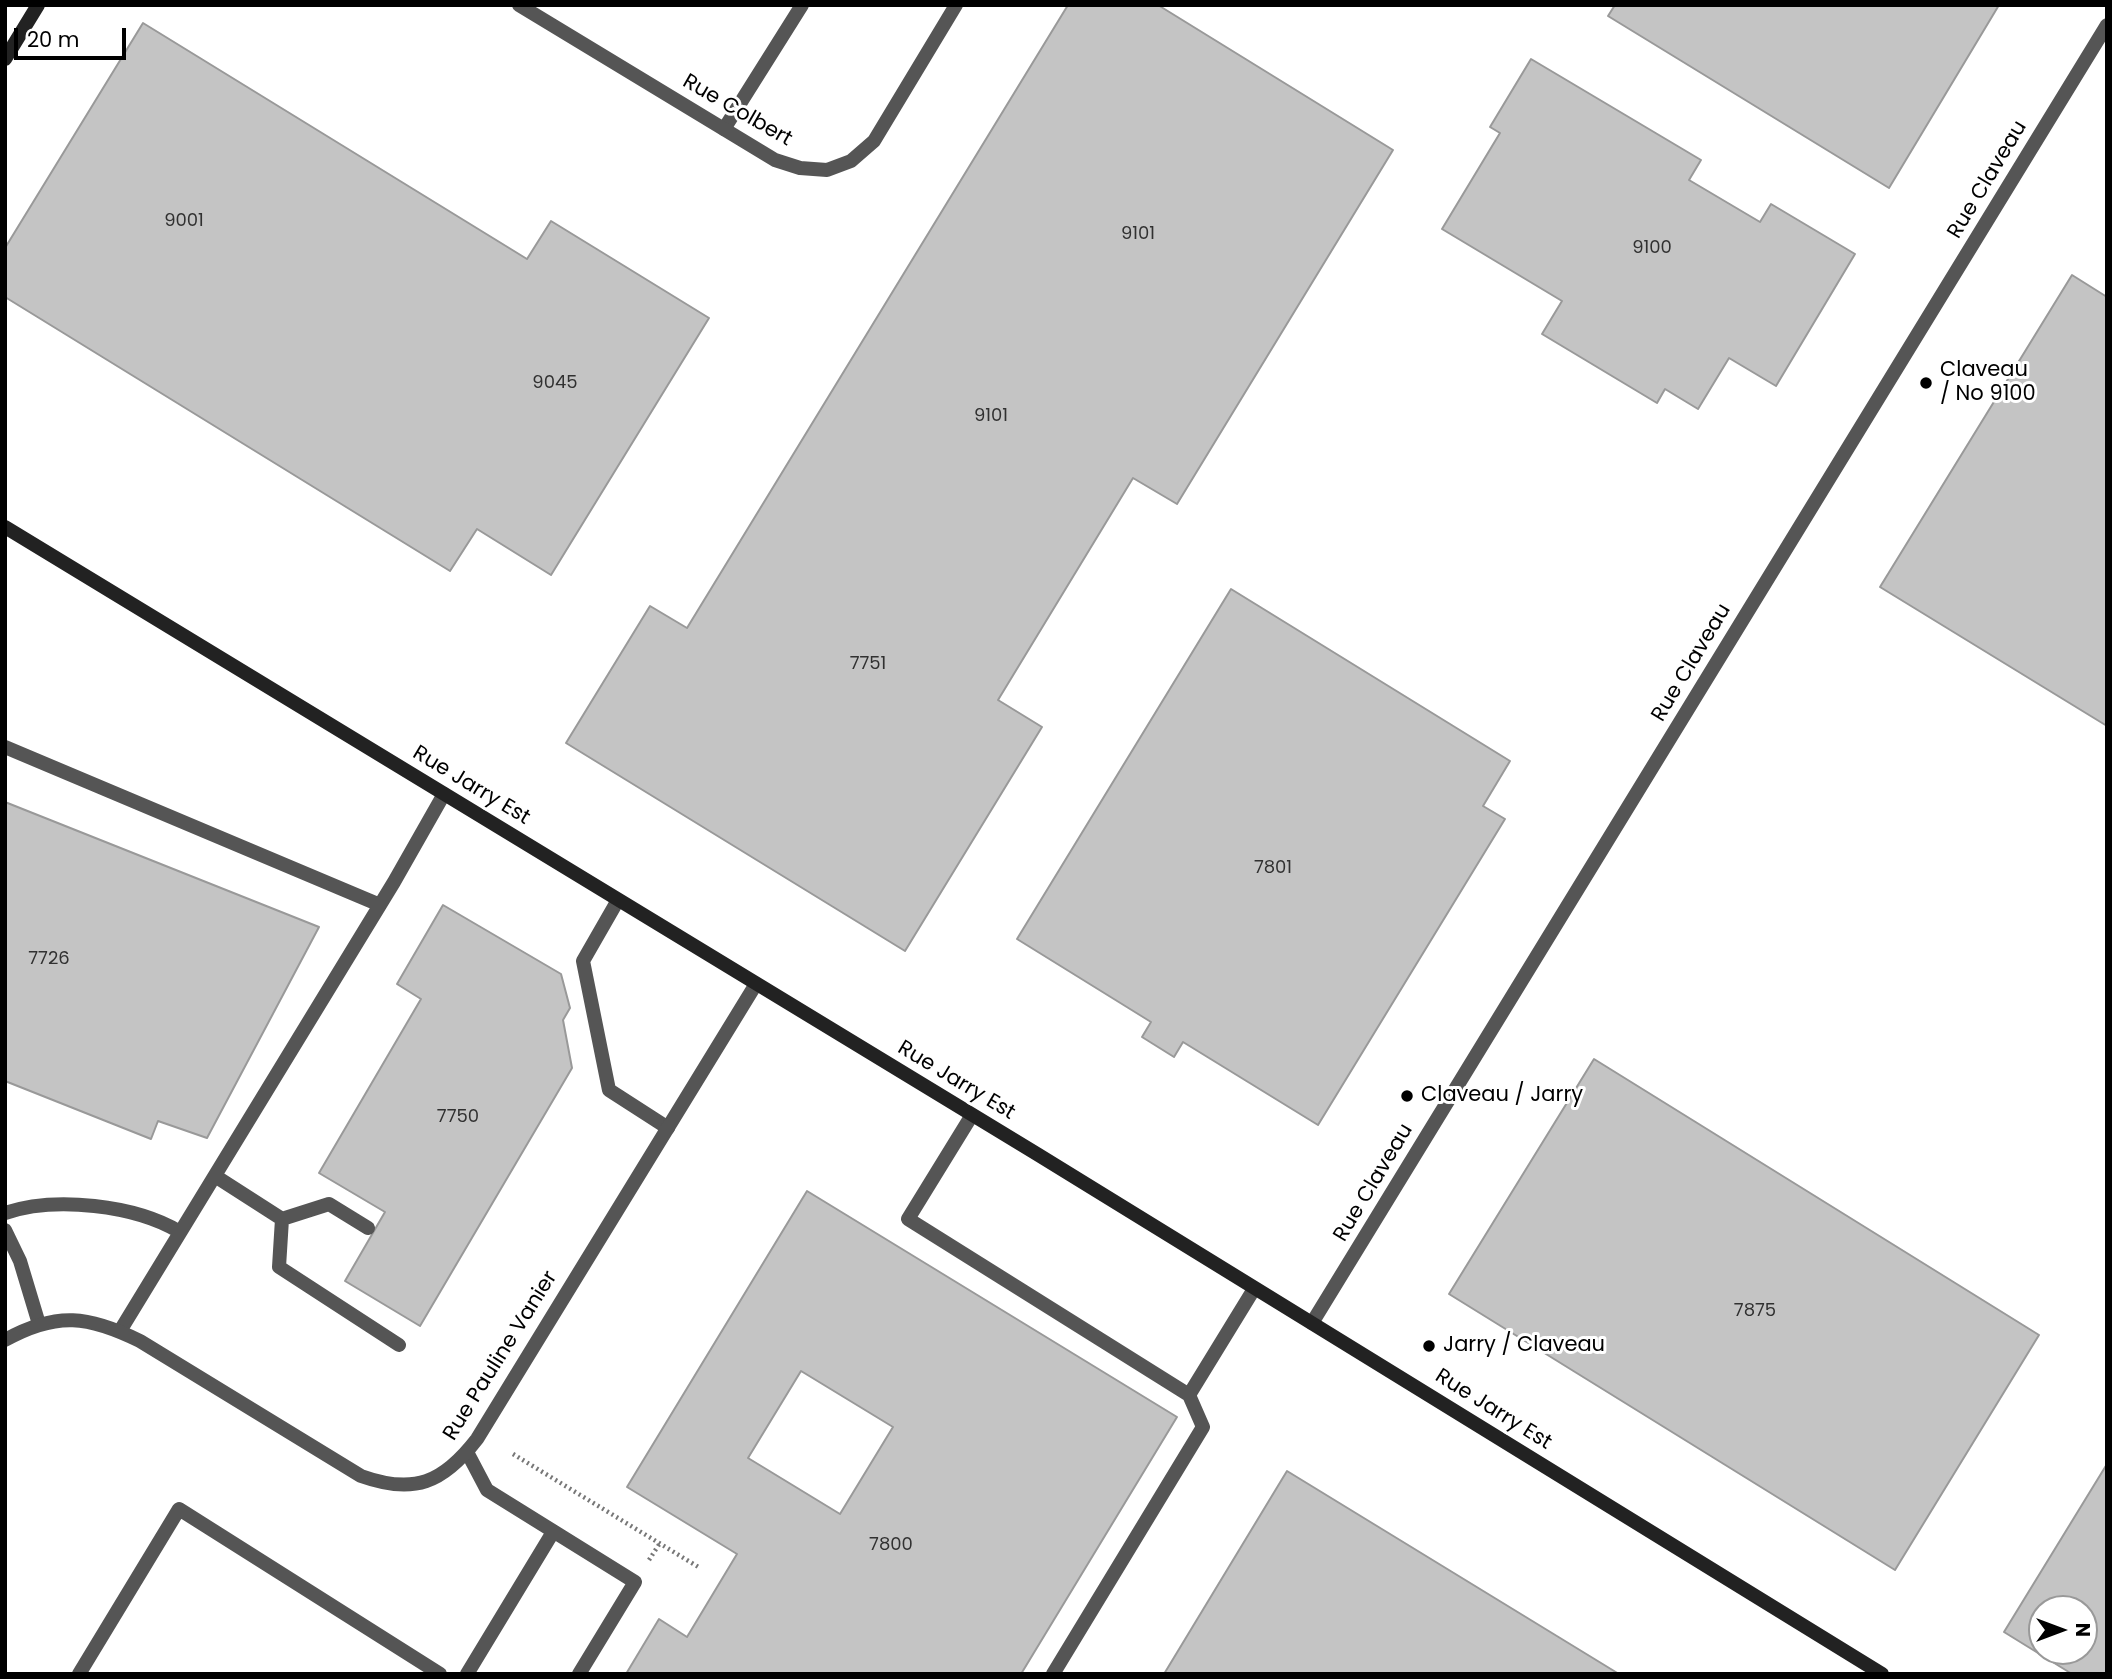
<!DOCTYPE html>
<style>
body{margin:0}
#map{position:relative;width:2112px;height:1679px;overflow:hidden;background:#fff;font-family:Poppins,sans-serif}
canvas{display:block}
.frame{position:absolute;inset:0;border:7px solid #000;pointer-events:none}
.north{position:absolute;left:2028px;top:1595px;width:70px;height:70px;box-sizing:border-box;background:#fff;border:2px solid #999;border-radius:50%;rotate:90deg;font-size:19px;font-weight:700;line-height:28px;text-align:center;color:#000}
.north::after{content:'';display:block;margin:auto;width:24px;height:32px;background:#000;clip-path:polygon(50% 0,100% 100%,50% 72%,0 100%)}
.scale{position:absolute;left:14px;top:28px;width:112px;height:32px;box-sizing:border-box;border:4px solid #000;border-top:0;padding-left:9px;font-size:21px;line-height:24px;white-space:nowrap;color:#000;-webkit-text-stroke:5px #fff;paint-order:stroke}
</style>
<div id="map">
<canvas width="2112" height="1679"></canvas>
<div class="frame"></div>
<div class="north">N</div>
<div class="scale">20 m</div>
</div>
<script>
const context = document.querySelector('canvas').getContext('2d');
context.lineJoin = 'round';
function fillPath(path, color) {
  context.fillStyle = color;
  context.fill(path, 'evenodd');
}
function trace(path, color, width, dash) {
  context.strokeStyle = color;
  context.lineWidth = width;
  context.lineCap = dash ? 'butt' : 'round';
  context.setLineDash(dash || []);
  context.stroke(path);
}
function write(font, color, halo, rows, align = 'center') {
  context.font = font + ' Poppins,sans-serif';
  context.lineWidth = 6;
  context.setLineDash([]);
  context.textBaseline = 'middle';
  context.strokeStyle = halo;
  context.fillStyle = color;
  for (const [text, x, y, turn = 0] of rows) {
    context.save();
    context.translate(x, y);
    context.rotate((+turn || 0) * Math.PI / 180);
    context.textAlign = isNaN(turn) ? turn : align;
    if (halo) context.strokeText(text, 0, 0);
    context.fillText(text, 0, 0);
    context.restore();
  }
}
const building = new Path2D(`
 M1068,5H1158L1393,150L1177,504L1133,478L998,700L1042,727L905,951L566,743L650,606L687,628Z
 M1615,5H1999L1889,188L1608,16Z
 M143,23L527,259L551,221L709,318L551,575L477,529L450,571L5,297V248Z
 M1531,59L1701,160L1689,180L1760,222L1771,204L1855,254L1776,386L1729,358L1698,409L1665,389L1657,403L1542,334L1562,301L1442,229L1500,133L1490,127Z
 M2072,275L2107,297V726L1880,587Z
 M1231,589L1510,761L1483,806L1505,819L1318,1125L1183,1042L1174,1057L1142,1037L1151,1022L1017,939Z
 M5,802L319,927L207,1138L158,1121L151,1139L5,1081Z
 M443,905L561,974L570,1008L563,1020L572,1068L420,1326L345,1281L385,1212L319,1173L421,999L397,984Z
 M1594,1059L2039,1335L1895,1570L1449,1294Z
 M807,1191L1177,1417L1021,1674H626L659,1619L687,1637L737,1554L627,1487ZM801,1371L893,1427L840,1514L748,1458Z
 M2107,1464V1674H2072L2004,1632ZM2042,1609H2084V1651H2042Z
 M1287,1471L1619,1674H1164Z`);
const path = new Path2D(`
 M513,1454L700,1568
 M649,1560L660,1543`);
const lane = new Path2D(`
 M724,129L802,5
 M5,747L380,905
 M618,900L583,961L609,1090L668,1128
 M972,1115L908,1219L1189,1395L1254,1289
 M215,1176L282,1219L279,1267L399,1345
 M5,1213C55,1196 135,1205 180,1232
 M282,1219L329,1204L368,1228
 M5,1230L20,1261L39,1324
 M120,1331L394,882L444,794
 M467,1452L487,1490L635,1582L579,1674
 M79,1674L179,1509L440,1674
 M467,1674L553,1532
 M1053,1674L1203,1427L1189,1395`);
const street = new Path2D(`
 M519,5L775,160L800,168L827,170L851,161L874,141L956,5
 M1312,1323L2107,25
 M5,1340C57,1311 89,1316 140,1341L361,1476C414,1495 443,1483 477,1439L756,984`);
const secondary = new Path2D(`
 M5,59L38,5
 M5,527L1037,1154L1882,1674`);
const markers = [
 [1926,383,7,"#000"],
 [1407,1096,7,"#000"],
 [1429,1346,7,"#000"]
];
const numberNames = [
 ["9001",184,221],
 ["9101",1138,234],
 ["9100",1652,248],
 ["9045",555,383],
 ["9101",991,416],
 ["7751",868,664],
 ["7801",1273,868],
 ["7726",49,959],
 ["7750",458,1117],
 ["7875",1755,1311],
 ["7800",891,1545]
];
const streetNames = [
 ["Rue Colbert",737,111,30],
 ["Rue Claveau",1988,180,-59],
 ["Rue Claveau",1692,663,-59],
 ["Rue Jarry Est",471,786,31],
 ["Rue Jarry Est",956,1081,31],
 ["Rue Claveau",1374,1183,-59],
 ["Rue Pauline Vanier",501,1356,-58],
 ["Rue Jarry Est",1493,1410,32]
];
const poiNames = [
 ["Claveau",1940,371],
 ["/ No 9100",1940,395],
 ["Claveau / Jarry",1421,1096],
 ["Jarry / Claveau",1443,1346]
];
fillPath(building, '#c4c4c4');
trace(building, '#999', 2);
trace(path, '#777', 4.5, [2, 3.5]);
trace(lane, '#555', 14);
trace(street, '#555', 14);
trace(secondary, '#222', 14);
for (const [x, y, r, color] of markers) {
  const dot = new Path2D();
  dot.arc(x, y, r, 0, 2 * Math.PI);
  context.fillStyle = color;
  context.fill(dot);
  trace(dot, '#fff', 2.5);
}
write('18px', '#313131', null, numberNames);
write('21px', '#000', '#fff', streetNames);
write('21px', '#000', '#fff', poiNames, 'left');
</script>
